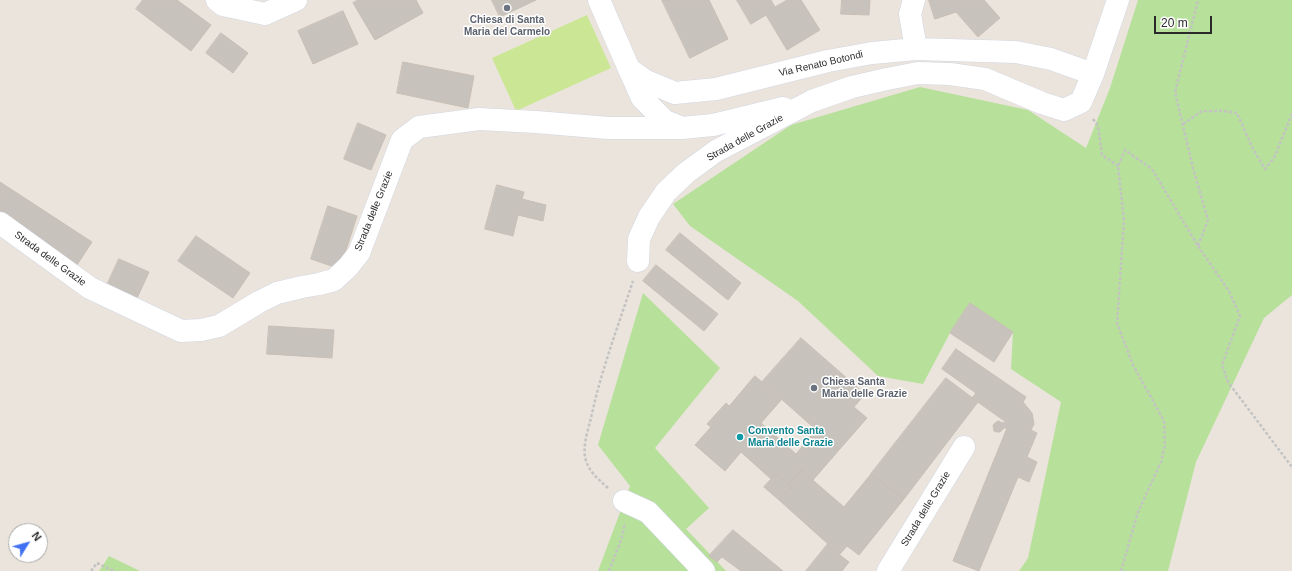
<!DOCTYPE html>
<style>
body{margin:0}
#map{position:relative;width:1292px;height:571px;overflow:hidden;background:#ebe4dc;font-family:Helvetica,sans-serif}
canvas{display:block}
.north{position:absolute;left:8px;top:523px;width:40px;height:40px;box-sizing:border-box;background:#fff;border:1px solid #aaa;border-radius:50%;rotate:53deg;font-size:11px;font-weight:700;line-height:16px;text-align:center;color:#2a2a2a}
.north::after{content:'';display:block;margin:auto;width:14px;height:18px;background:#4170f3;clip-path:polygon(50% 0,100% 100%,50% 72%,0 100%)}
.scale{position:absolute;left:1154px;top:16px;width:58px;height:18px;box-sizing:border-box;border:2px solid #2a2a2a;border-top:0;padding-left:5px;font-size:12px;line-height:14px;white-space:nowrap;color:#2a2a2a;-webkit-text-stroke:3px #fff;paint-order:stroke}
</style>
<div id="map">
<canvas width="1292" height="571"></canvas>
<div class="north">N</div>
<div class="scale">20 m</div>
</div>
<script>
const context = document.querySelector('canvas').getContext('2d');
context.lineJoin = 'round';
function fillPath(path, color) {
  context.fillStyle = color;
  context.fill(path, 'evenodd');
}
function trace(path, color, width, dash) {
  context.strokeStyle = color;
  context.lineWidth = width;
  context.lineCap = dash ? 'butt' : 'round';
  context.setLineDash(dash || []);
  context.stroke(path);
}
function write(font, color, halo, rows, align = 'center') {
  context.font = font + ' Helvetica,sans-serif';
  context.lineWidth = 3;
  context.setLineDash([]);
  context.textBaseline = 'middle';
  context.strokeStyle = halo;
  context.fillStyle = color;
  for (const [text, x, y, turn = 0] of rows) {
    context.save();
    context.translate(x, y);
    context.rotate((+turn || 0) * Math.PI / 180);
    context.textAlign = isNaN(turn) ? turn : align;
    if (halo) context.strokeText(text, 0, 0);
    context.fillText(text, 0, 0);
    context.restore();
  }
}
const green = new Path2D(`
 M1138,0H1292V295L1264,318L1196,462L1168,571H1019L1028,558L1061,402L1011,369L1013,332L970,304L950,333L923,384L878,376L798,301L690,226L673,204L791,125L920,87L1028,110L1086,148L1110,88Z
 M643,293L720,368L655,448L709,508L686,529L726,571H598L630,486L598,445Z
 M109,556L140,571H99Z`);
const pitch = new Path2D(`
 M587,15L611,68L516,111L492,58Z`);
const building = new Path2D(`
 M143,0H177L211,25L191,51L136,9Z
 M358,0H416L423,13L375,40L353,3Z
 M492,0H536L500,17Z
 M662,0H709L728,39L690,58Z
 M737,0H771L775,7L787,0H801L820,30L787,50L766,15L751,24Z
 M842,0H870L869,15L841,14Z
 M929,0H984L1000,18L978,37L956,12L935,19Z
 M343,11L358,44L313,64L298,31Z
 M221,33L248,53L233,73L206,53Z
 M403,62L474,76L468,108L397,93Z
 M358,123L386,135L371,170L344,159Z
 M0,182L92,242L77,265L0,214Z
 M497,185L524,192L522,199L546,205L543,221L518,215L513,236L485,229Z
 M328,206L357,216L340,269L311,259Z
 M680,233L741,283L728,300L666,250Z
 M196,236L250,273L233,298L178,261Z
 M119,259L149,272L133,307L103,294Z
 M656,265L718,314L704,331L643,281Z
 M970,303L1013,332L994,362L950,333Z
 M269,326L334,330L332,358L267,354Z
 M801,338L865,394L854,407L867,418L839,450L762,382Z
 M956,349L1026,397L1023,402L1032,413L1034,424L1031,430L1037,433L1027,457L1037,462L1029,482L1018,477L979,571L953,561L1007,428H1004L1000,432H997L994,431L993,425L995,423L998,421L1003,423L1006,422L972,398L976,393L942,369Z
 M755,376L782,399L761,423L796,454L816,430L839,450L813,480L801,470L789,485L776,474L771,479L741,452L725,471L695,445L711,427L707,424L726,403L729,406Z
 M946,378L978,402L904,499L871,474Z
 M801,470L844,507L871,474L904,499L859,555L847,546L840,554L827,545L828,544L779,500L791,487L789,485Z
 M776,474L791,487L779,500L764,487Z
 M733,530L783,571H741L722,557L717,562L709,556Z
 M827,545L849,562L842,571H806Z`);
const path = new Path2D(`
 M1093,119L1098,126L1102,155L1118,166
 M1183,124L1202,111H1224L1237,113L1253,149L1265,169L1274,158L1292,114
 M1198,246L1229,291L1240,316L1222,365L1228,382L1292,467
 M608,488C598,479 588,471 585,457C583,444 588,430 591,418C601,371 618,326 633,281
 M91,571L97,563L114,571
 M609,571L621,540L625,523
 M1121,571L1138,512L1161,462L1165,445L1164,421L1133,365L1117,323L1124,221L1118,166L1125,150L1152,169L1198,246L1208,220L1194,172L1175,92L1198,0`);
const minor = new Path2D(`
 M217,0L223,5L265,14L296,0
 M599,0L629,69L646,81L675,93L716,89L828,61L872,53L916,49L1016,52L1051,59L1093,74
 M914,0L910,14L916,49
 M629,69L642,98L665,121L682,128L713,125L783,108
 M0,223L90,288L181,331L201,330L219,326L259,302L277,293L302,287L319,284L334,280L348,267L359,253L402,140L419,127L479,119L536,122L608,128H682
 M638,261L639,239L649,217L666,192L686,173L716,151L812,101L852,87L887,79L918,73L950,74L985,79L1042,103L1064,110L1081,102L1093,74L1118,0
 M624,501L648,512L704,571
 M888,571L964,447`);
const markers = [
 [507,8,4,"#6b7280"],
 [814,388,4,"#6b7280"],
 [740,437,4,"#0f9aa8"]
];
const worshipNames = [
 ["Chiesa di Santa",507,20],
 ["Maria del Carmelo",507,32],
 ["Chiesa Santa",822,382,"left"],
 ["Maria delle Grazie",822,394,"left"]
];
const streetNames = [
 ["Via Renato Botondi",821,64,-13],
 ["Strada delle Grazie",745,138,-29],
 ["Strada delle Grazie",374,211,-68],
 ["Strada delle Grazie",50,259,36],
 ["Strada delle Grazie",926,509,-59]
];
const cultureNames = [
 ["Convento Santa",748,431],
 ["Maria delle Grazie",748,443]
];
fillPath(green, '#b7e09a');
fillPath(pitch, '#cbe796');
fillPath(building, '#c7c2bb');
trace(building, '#c7bfb6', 1);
trace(minor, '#d1d6e2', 23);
trace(path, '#c3c3c3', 2.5, [3, 2]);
trace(minor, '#fff', 22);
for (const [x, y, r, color] of markers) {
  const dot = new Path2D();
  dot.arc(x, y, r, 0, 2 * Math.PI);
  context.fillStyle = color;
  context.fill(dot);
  trace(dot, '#fff', 1.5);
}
write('bold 10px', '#5b616d', '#fff', worshipNames);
write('10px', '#2a2a2a', '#fff', streetNames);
write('bold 10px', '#0d838f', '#fff', cultureNames, 'left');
</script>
